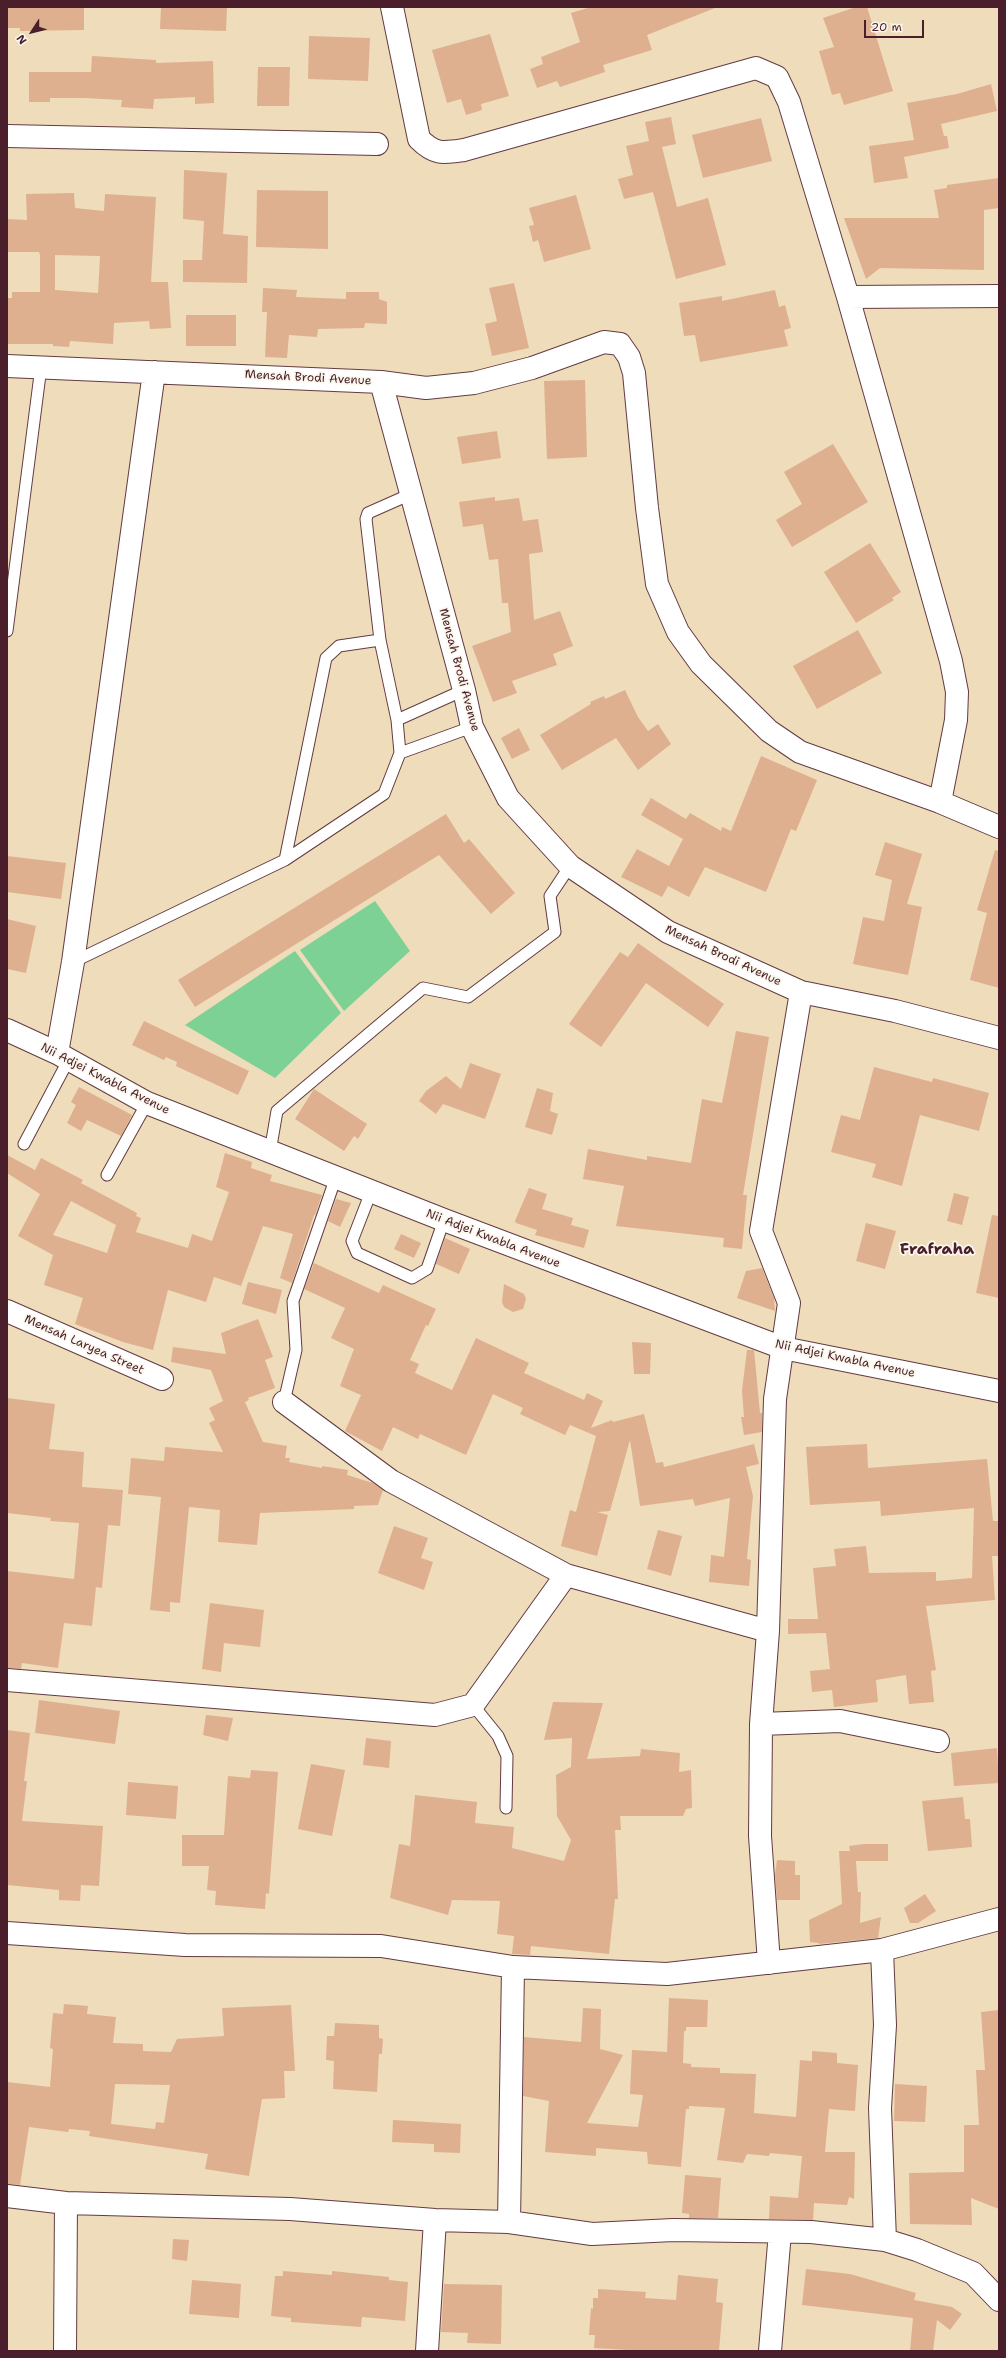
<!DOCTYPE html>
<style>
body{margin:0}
#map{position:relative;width:1006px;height:2358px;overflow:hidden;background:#efdcbb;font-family:"Shantell Sans",sans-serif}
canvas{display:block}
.frame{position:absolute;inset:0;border:8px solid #4a1f2b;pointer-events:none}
.north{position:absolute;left:12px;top:12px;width:40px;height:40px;-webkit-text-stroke:3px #fbf7ec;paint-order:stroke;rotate:234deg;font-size:11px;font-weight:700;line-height:16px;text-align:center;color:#4a1f2b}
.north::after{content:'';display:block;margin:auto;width:14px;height:18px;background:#4a1f2b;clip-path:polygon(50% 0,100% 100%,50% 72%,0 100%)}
.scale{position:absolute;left:864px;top:20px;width:60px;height:18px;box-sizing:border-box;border:2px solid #4a1f2b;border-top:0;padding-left:5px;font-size:12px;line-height:14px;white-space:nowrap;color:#4a1f2b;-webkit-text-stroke:3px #fbf7ec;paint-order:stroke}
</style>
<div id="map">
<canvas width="1006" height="2358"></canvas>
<div class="frame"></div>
<div class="north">N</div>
<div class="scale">20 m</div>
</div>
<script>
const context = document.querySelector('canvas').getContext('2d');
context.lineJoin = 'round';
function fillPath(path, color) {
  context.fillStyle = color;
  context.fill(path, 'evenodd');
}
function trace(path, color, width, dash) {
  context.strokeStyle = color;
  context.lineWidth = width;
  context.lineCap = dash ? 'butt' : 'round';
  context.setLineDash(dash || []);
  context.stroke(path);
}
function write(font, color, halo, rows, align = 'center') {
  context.font = font + ' "Shantell Sans",sans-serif';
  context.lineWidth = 3.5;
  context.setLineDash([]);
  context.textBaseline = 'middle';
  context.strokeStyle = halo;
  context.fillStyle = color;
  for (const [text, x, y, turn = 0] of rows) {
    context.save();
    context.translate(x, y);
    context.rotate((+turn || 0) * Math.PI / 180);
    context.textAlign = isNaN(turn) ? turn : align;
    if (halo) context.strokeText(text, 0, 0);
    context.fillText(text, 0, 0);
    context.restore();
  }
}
const green = new Path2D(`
 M375,901L410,951L344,1011L300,950Z
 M295,951L341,1013L275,1078L185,1025Z`);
const building = new Path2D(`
 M7,7H84V30L20,31V28H7Z
 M161,7H227L226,31L160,29Z
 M591,7H715V8L647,35L652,50L603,65L605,72L560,87L557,81L537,88L530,69L543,64L541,57L580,42L571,13Z
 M856,7H867L893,91L844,105L840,93L832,95L819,51L834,47L823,18Z
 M490,34L509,96L481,104L482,110L466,115L461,99L447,103L432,50Z
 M309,36L370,38L368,81L308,79Z
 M92,56L156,60V63L213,61L214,103L195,104V97L154,99L153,109L121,107L122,100L84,98H50V102H29V72H91Z
 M258,67H290L289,106H257Z
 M991,84L997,111L941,124L944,136H947L949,148L904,157L908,178L874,183L869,146L914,140L907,103L957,94Z
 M671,117L676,144L662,147L677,207L708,198L726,265L676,279L653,192L624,199L618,179L633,175L626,146L649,141L645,122Z
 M761,118L772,161L703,178L692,135Z
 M184,170L227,173L223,234L248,236L247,283L183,282V260H202L204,221L183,219Z
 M999,178V208L984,210V270L880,268L866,279L844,218H939L934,190L947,188V185Z
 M257,190L328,191V249L256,247Z
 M74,193L75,208L104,211L105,194L156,197L151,282H168L171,328L150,329L149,321L114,323L113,344L70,341L69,347L53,346V344H7V298H12V292H40V255L39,252H7V219L27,220L26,194ZM55,255L100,256L98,293L55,290Z
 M576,195L591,249L544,262L538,240L533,242L529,226L534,225L529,208Z
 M514,283L529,348L492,356L485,324L497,321L489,288Z
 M263,288L297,290L296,297L346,299V292H379V299L387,302V324L365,323L364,328L318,329L317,337L289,335L287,358L265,357L267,312H262Z
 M775,290L779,307L785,305L791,328L784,330L788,346L700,362L695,335L684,336L679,303L722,296V301Z
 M186,315H236V346H186Z
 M585,380L587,457L547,459L544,381Z
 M497,431L501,458L462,464L457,437Z
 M833,444L868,502L792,547L776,520L802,504L784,472Z
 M495,497V501L519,498L523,521L538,519L543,552L529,554L534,620L560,611L573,646L553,654L557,665L512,681L517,693L493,702L472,646L511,632L508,603H502L498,559L489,560L483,524L463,527L459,502Z
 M870,543L901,592L892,598L894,600L856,623L824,572Z
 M858,630L882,673L817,709L793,666Z
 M625,690L638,717L648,731L658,724L671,744L638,770L616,738L562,770L540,735L591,704L590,702L604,696L605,699Z
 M519,728L530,750L512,759L501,738Z
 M761,756L817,780L796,831L791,829L766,892L705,867L689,897L668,886L662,897L621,877L637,849L669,866L683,839L641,815L651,798L686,819L690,813L721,831L722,827L731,831Z
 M446,814L464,843L469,839L515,893L491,914L439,855L195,1007L178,980Z
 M885,842L922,854L907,904L922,907L908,975L853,964L863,917L884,921L892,880L875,875Z
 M995,850L999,851V988L970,980L987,913L977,910Z
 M7,856L66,863L61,899L7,892Z
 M7,919L36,926L26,973L7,969Z
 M638,943L724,1004L708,1027L646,983L601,1047L569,1024L620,952L628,957Z
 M144,1021L249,1071L238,1095L176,1066L177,1062L166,1057L164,1060L132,1045Z
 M736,1031L769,1037L743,1195H747L742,1249L723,1247L724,1238L616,1226L624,1186L583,1179L588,1149L647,1160V1156L691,1163L702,1099L722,1103Z
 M470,1063L501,1074L485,1119L443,1104L436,1114L419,1101L426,1091L446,1076L461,1089Z
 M874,1067L932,1082L933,1078L989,1093L979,1131L920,1115L902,1186L872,1177L876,1164L831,1152L841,1115L860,1120Z
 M79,1087L132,1115L121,1136L87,1120L81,1131L67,1123L76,1105L71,1102Z
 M537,1088L553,1093L550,1111L558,1114L552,1135L525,1127Z
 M314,1089L367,1124L358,1139L354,1136L344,1151L295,1119Z
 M225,1153L252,1162L251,1168L272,1175L270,1181L322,1195L315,1215H314L292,1283L280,1278L293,1234L263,1226L241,1286L214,1277L206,1302L168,1290L153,1350L123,1342L75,1324L83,1298L44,1285L53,1255L18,1236L40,1194L7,1173V1155L35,1170L41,1158L83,1180L81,1183L137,1213L136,1216L141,1218L136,1232L188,1248L192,1234L212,1241L229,1192L216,1187ZM71,1201L116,1225L107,1253L53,1235Z
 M529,1188L547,1194L542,1209L573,1218L571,1225L589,1230L584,1248L535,1235L537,1230L516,1223L515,1221Z
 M954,1193L969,1197L962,1225L947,1221Z
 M336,1199L351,1203L340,1227L328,1221Z
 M992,1215L999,1216V1298L976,1293Z
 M866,1223L896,1231L885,1269L856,1261Z
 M401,1234L421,1243L414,1258L394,1249Z
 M445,1238L470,1249L459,1274L436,1264Z
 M314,1263L379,1293L383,1285L436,1309L428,1326L426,1325L410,1360L419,1364L415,1373L452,1390L476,1338L529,1363L524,1373L584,1400L587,1393L603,1401L591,1428L612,1420L613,1422L644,1414L656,1463L663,1462L664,1467L754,1444L759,1464L746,1467L753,1496L747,1559L751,1560L749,1586L709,1582L711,1555L724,1557L730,1498L695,1506L693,1499L640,1506L630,1440L610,1511L597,1512L608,1515L597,1556L561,1546L570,1510L576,1512L596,1436L570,1425L565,1435L520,1414L523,1408L493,1394L466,1455L420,1434L418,1439L393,1427L382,1451L345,1431L361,1395L340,1386L354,1349L331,1338L345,1308L304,1289Z
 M762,1268L774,1298L775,1311L737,1298L746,1271Z
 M248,1282L282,1290L276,1314L242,1304Z
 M504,1284L524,1294L526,1299L523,1309L513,1312L504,1307L502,1302Z
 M258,1319L273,1357L265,1360L275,1388L248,1398L249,1400L245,1402L263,1442L287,1446L285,1458H290L289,1462L322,1468V1466L348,1470L347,1475L373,1483L383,1490L378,1505L354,1506V1509L260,1513L257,1545L218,1542L220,1510L189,1507L180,1603L170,1602V1612L150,1610L161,1497L128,1494L131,1458L164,1461L165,1447L223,1452L209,1423L215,1420L209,1408L223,1401L211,1370L171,1362L173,1347L226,1354L221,1333Z
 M632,1342L651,1343L650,1374H634Z
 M747,1350H754L760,1413H762V1432L744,1435L741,1417H744L742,1390Z
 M7,1398L55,1404L49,1449L84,1452L82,1487L123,1490L120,1526L108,1525L102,1588L96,1587L92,1626L64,1623L58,1668L22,1663L21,1669L7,1668V1571L74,1579L79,1523L50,1521L51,1518L7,1513Z
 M867,1444L868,1468L987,1459L993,1521H999V1556H992L995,1600L926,1606L936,1670L931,1671L934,1702L909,1704L906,1675L876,1680L878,1702L834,1707L832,1690L812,1692L810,1671L830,1669L826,1633L788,1634V1619H818L813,1568L836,1566L834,1549L866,1546L869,1573L936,1572V1581L972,1578L974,1508L881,1516L880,1501L810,1505L806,1447Z
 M394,1526L428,1538L421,1558L433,1562L424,1590L378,1573Z
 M658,1530L682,1536L671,1576L647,1569Z
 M210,1603L264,1610L260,1647L224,1643L221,1672L202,1669Z
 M39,1700L120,1711L115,1744L35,1733Z
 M553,1702L603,1703L587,1759L640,1756L641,1749L680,1753L679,1772L691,1770L692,1808L686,1809L683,1816H620L621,1830H615L618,1899H615L609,1954L531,1946L530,1955L512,1954L514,1936L497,1934L500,1901L452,1900L448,1915L390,1898L399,1844L410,1846L415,1795L477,1802L475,1823L514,1827L512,1848L564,1861L571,1840L557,1816L556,1775L571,1767L572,1738L544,1740Z
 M206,1715L233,1718L228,1741L203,1735Z
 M7,1730L30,1733L24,1781H27L22,1821L103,1826L99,1886L81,1885L80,1901L59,1900V1890L7,1885Z
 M366,1738L391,1741L389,1768L363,1765Z
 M997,1748L999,1783L954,1786L951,1753Z
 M311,1764L345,1770L332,1836L298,1829Z
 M251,1770L278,1772L269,1894L266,1893L265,1909L215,1905L216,1891L207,1890L209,1866H182V1835H224L228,1776L250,1778Z
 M128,1782L178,1786L176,1819L126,1815Z
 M963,1797L965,1819H970L972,1847L928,1851L922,1801Z
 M864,1844H888V1861H856L858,1892H861L860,1923L881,1917L878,1938L819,1944V1943L810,1942L809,1920L842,1904L839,1851H850L849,1846Z
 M777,1860L795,1861V1875H800V1900H777L775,1875Z
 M925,1894L936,1911L918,1923H910L904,1908Z
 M669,1998L708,2000L707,2027H686V2031H684L683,2063L691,2064V2067L720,2068V2073L756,2074L754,2113L796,2117L800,2060L812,2061V2051L837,2053V2063L858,2065L855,2111L829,2109L825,2152H855L854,2199L849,2197L847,2205L814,2203L813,2220L769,2219L770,2196L798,2198L802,2156L770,2153L769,2156L747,2154L743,2163L717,2160L725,2108L689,2106V2109H686L681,2167L648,2164L647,2152L596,2148V2156L545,2152L549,2101L523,2096L524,2037L581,2042L583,2008L601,2009L600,2049L623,2055L587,2123L638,2127L643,2095L630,2094L632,2050L667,2052Z
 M64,2004L88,2006L87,2014L116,2017L113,2043L143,2044V2051L171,2052L177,2039L224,2036L222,2008L291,2005L295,2071H284L285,2098L262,2099L249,2176L205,2169L208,2154L89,2136L90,2131L69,2129L68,2132L29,2127L20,2185L7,2184V2082L50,2087L53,2049L50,2048L53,2013L63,2014ZM115,2084L170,2085L164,2123L156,2122L155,2129L111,2124Z
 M999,2010V2209L971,2198L972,2225L910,2224L909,2173L964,2172V2125H979L976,2070H985L981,2012Z
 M335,2023L379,2025V2038L383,2039L382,2054H379L377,2092L333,2089L334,2061L326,2060L327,2036H334Z
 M895,2084L927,2086L925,2122L894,2121Z
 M393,2120L461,2124L460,2153L434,2152V2144L392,2142Z
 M685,2175L721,2178L718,2218H689V2214L682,2213Z
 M173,2239L189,2240L187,2261L172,2259Z
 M806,2269L850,2274L916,2293L914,2300L952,2307L962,2314L950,2330L937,2320L933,2351H910L913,2318L802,2305Z
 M283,2271L332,2275V2271L389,2277V2280L408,2282L405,2321L362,2317L361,2327L291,2322V2318L271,2316L275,2276H283Z
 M678,2275L718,2279L716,2302L723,2303L719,2351H644L594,2348L595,2335H589L591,2308L593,2309V2298H598V2289L646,2292L645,2298L676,2300Z
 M192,2280L241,2284L239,2318L189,2314Z
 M444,2284L502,2285L501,2344L467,2343L468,2333L441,2332Z`);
const lane = new Path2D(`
 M7,631L41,367
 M397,720L464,690
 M400,753L397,720L380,640L366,519L368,513L411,494
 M285,860L326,658L339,646L380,640
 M73,962L285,860L384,794L400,753L472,727
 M24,1144L69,1059
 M270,1152L277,1111L423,988L468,997L555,932L550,896L570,866
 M107,1175L147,1103
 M371,1192L352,1241L357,1253L412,1278L427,1269L444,1220
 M284,1402L296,1350L293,1301L336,1177
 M473,1705L498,1736L507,1756L506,1808`);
const street = new Path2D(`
 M392,7L419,139C435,155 443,153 464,150L756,68L777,77L789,102L848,297L951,661L957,692L956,720L940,802
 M7,136L377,144
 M848,297L999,296
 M7,366L381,382L464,690L472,727L508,798L570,866L668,932L801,992L895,1011L999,1038
 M381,382L426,388L474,383L532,368L604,342L620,344L629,357L634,373L647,508L657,584L678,632L701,664L769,731L800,752L940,802L999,827
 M7,1030L57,1053L147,1103L444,1220L783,1348L999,1391
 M57,1053L73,962L154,372
 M7,1311L162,1379
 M284,1402L391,1481L566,1575
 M7,1680L435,1715L473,1705L566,1575L768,1631
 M761,1724L840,1721L938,1741
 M7,1933L185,1945L381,1946L513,1967L667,1974L882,1950L999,1919
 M882,1950L885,2025L880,2108L885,2240
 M769,1963L760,1836L761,1724L768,1631L775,1399L789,1303L761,1231L801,992
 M7,2196L66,2203L290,2209L435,2220L509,2222L592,2234L673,2230L811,2232L885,2240L917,2250L973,2273L999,2300
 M509,2222L513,1967
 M65,2351L66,2203
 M427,2351L435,2220
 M770,2351L780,2232`);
const streetNames = [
 ["Mensah Brodi Avenue",308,378,3],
 ["Mensah Brodi Avenue",459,670,75],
 ["Mensah Brodi Avenue",723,956,25],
 ["Nii Adjei Kwabla Avenue",105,1079,27],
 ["Nii Adjei Kwabla Avenue",493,1239,21],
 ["Mensah Laryea Street",84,1345,24],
 ["Nii Adjei Kwabla Avenue",845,1359,12]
];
const districtNames = [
 ["Frafraha",937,1250]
];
fillPath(green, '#7dd194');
fillPath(building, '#deb090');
trace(lane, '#633b41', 13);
trace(street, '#633b41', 24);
trace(lane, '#fff', 11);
trace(street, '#fff', 22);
write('12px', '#4a1f2b', '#fbf7ec', streetNames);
write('bold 16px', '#4a1f2b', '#fbf7ec', districtNames);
</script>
